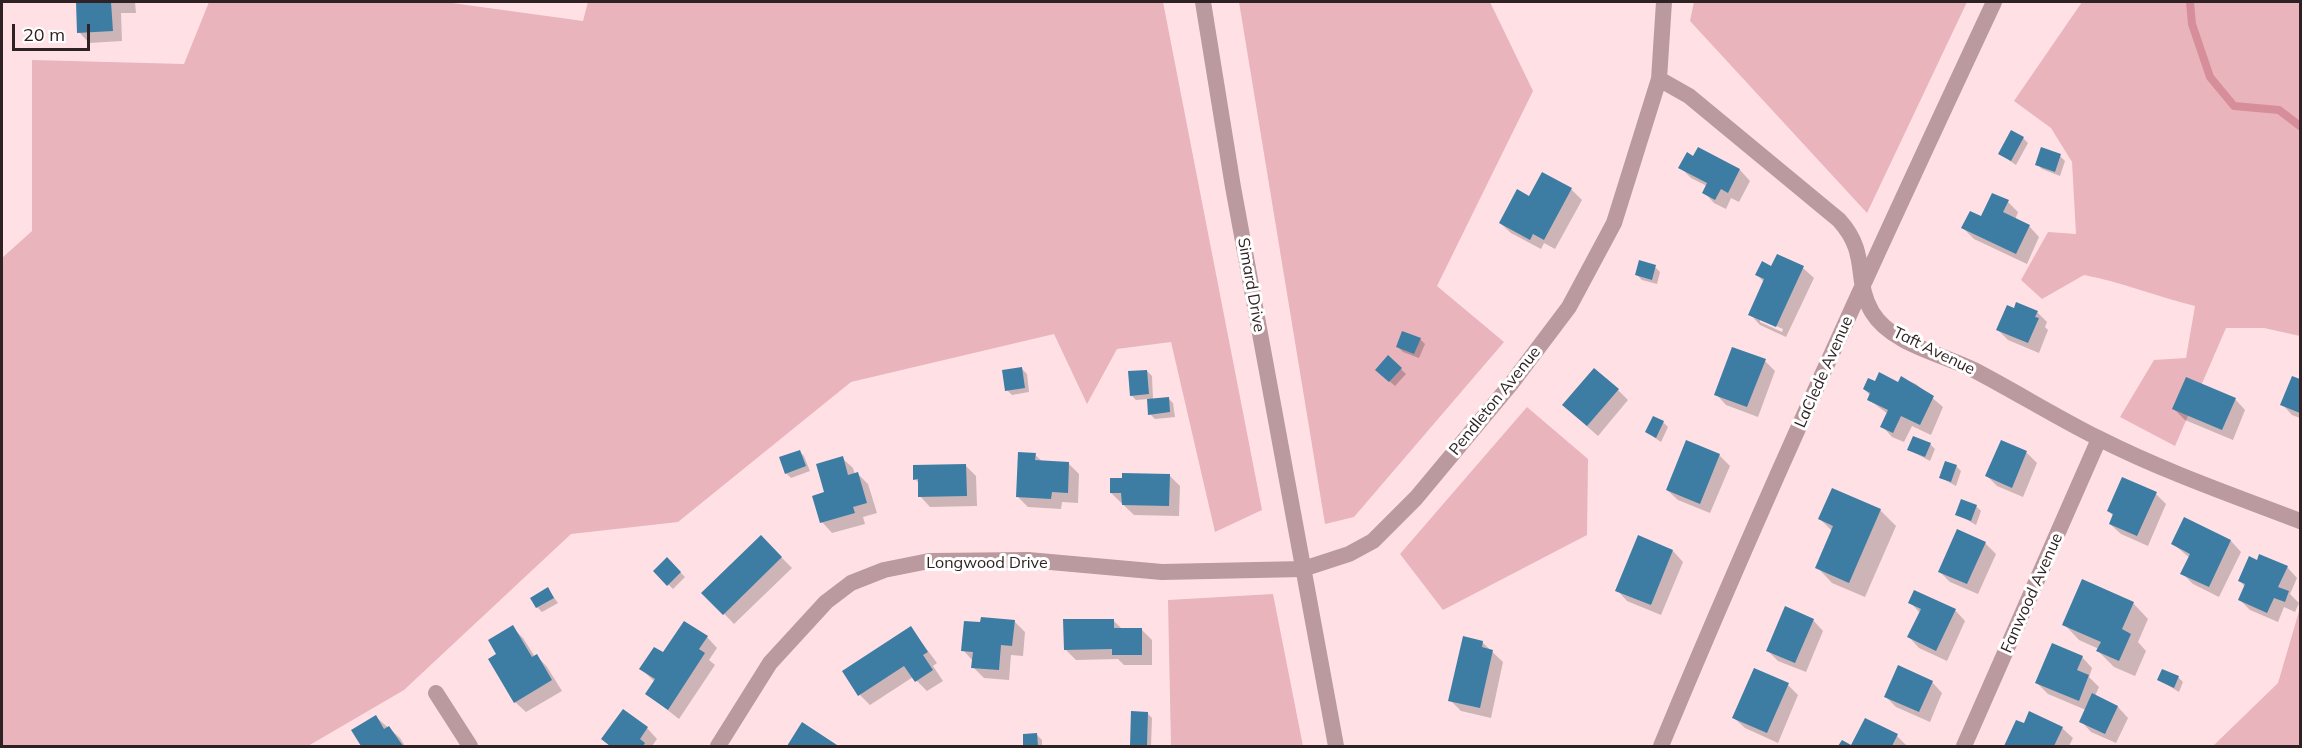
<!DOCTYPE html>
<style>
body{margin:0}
#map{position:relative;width:2302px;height:748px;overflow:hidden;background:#ffe1e5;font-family:Mulish,sans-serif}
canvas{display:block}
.frame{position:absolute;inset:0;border:3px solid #2f2224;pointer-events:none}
.scale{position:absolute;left:12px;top:24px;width:78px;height:27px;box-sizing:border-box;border:3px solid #2f2224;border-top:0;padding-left:8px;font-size:18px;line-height:21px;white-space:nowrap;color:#2f2224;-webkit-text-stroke:4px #fff;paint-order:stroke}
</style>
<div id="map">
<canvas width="2302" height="748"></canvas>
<div class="frame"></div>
<div class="scale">20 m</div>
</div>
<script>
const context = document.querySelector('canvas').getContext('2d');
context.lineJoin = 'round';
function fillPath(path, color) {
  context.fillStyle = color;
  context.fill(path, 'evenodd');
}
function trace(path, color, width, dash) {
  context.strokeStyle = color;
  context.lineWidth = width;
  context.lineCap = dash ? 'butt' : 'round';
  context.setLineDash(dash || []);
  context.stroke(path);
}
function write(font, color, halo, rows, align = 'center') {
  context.font = font + ' Mulish,sans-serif';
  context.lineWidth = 6;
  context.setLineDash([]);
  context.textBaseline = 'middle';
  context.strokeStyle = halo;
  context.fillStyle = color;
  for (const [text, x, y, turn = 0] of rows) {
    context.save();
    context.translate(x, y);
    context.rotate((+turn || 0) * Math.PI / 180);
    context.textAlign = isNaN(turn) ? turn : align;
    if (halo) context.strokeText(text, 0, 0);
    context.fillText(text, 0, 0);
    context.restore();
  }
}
const green = new Path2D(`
 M209,2H445L583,21L588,2H1163L1262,510L1215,532L1171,342L1117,349L1087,404L1054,334L851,382L678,522L571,534L404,690L308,746H2V258L32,231V60L184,64Z
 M1239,2H1490L1533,91L1437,286L1504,342L1354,517L1325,524Z
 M1694,2H1967L1867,213L1690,21Z
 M2082,2H2300V336L2264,328H2226L2175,446L2120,417L2154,360L2186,358L2195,306C2157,297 2122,282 2084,275L2042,299L2021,280L2048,232L2076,234L2072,162L2051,128L2014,101Z
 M1527,407L1588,459L1587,535L1443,610L1400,554Z
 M1273,594L1303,746H1171L1168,600Z
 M2300,608V746H2213L2278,683Z`);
const shadow = new Path2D(`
 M78,2H135L136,13H121L122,41L89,43L79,32Z
 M2023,138L2028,143L2016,165L2000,154Z
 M1699,149L1740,170L1750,181L1739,202L1731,198L1726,209L1714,203L1704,192L1707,186L1691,178L1680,167L1693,158Z
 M2060,156L2065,161L2060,176L2042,169L2037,164Z
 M1571,189L1582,200L1555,249L1544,243L1541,249L1511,233L1500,223L1530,198Z
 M2008,202L2018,212L2015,220L2029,226L2039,237L2027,264L1974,239L1963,228Z
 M1655,267L1660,272L1657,284L1642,280L1637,275Z
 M1772,268H1803L1814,278L1786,337L1760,325L1750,314L1765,283L1757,275ZM1760,319L1783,329L1782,332L1760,322Z
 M2015,310L2037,312L2047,322L2045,327L2048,330L2039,353L2008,340L1998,330Z
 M1420,339L1425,344L1419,358L1403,352L1398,347Z
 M1388,357L1406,374L1395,386L1382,375Z
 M1765,361L1775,371L1758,417L1726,405L1716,394Z
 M1022,369L1027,374L1029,392L1012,395L1007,390Z
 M1147,371L1152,376L1153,400L1168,398L1173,403L1175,417L1155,419L1150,414L1148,399L1136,400L1131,395Z
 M1901,378L1916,384L1943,407L1931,435L1912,426L1904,442L1892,437L1882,426L1888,414L1868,399L1870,395L1864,389L1876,383L1899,384Z
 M2293,378L2300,381V418L2292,415L2282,404Z
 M1618,390L1628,400L1598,436L1574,415Z
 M2235,399L2245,410L2233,440L2185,420L2174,409Z
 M1663,422L1668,427L1661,442L1646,432Z
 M2002,442L2027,453L2037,463L2023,497L1997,486L1987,476Z
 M1930,444L1935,449L1930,461L1909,450Z
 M799,451L804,456L810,471L791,478L786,473Z
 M1035,455L1043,462L1068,463L1079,474L1078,503L1062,502L1061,509L1028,507L1017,496Z
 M1719,455L1730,466L1710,513L1678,500L1667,490Z
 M842,458L853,468L855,475L858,474L868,484L877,513L863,517L865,524L832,533L822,522L826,493Z
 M966,466L976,476L977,506L930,507L920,496L919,483L915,479Z
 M1956,466L1961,471L1956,486L1941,478Z
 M1169,475L1180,486L1179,516L1134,515L1111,493Z
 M2156,494L2166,504L2148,546L2121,534L2110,524L2114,516L2108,511Z
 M1976,506L1981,511L1976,525L1957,514Z
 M1880,510L1896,526L1865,597L1832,583L1817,567L1832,531L1820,519Z
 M2185,519L2231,541L2241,552L2219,597L2193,584L2182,573L2190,558L2173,544Z
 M761,537L792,568L734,624L704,593Z
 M1638,537L1673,551L1683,562L1661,615L1627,601L1617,590Z
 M1985,543L1996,554L1978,594L1950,582L1939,571Z
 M667,559L685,577L673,589L655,571Z
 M2287,567L2297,578L2290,594L2299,603L2295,612L2284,607L2278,622L2250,610L2240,600L2245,587L2240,581Z
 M548,589L558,603L542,612L537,607Z
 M1910,602L1955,610L1965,621L1947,661L1919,648L1909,637L1920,613Z
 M2133,603L2148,619L2138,642L2146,651L2135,676L2114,667L2098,651L2099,649L2079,640L2064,624Z
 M1113,620L1123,630H1142L1152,640V665H1124L1118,659L1076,660L1065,649Z
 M1813,620L1823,631L1806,672L1778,661L1767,650Z
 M1014,621L1025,632L1023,656L1011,655L1009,680L984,678L973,667V661L963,650L981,624Z
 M512,627L523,638L535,657L537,656L547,667L562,691L526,712L515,702L498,654Z
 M911,628L937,663L933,666L943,681L927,691L913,677L870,705L860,695Z
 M707,637L717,648L709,660L715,665L679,719L647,694L655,682L641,669L664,655Z
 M1482,642L1503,662L1491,718L1461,711L1450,700Z
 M2082,657L2092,668L2089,677L2099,687L2095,696L2118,707L2128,718L2116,743L2091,732L2081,721L2086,710L2048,694L2037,683Z
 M2178,677L2183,682L2179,692L2159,680Z
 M1932,682L1942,693L1930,722L1896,707L1886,697Z
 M1788,685L1798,695L1778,743L1745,728L1734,718Z
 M1133,713H1147L1152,718L1151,746H1132Z
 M376,717L400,738L405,746H363L353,731Z
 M1865,720L1897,736L1907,746H1852Z
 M2017,722L2024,725L2062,728L2073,738L2069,746H2006Z
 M803,724L837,746H788Z
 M647,728L657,739L652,746H611L603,739Z
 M1024,735H1037L1042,740V746H1024Z`);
const stream = new Path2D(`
 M2190,2L2192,24L2210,77L2234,106L2279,110L2300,126`);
const building = new Path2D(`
 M76,2H111L113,31L77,33Z
 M2011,130L2024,137L2011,161L1998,154Z
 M1698,147L1740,169L1728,193L1721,189L1715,200L1702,193L1707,183L1678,168L1687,152L1693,156Z
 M2041,147L2061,154L2055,172L2035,165Z
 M1542,172L1572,188L1544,240L1533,234L1530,240L1499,223L1517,189L1529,196Z
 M1992,193L2009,200L2003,212L2030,225L2016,254L1961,228L1970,211L1981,216Z
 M1777,254L1804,266L1776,327L1748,315L1764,279L1755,275L1762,261L1771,266Z
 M1639,260L1656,265L1652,280L1635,275Z
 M2016,302L2038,311L2035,317L2039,318L2028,343L1996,330L2007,305L2014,308Z
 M1402,331L1421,338L1414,354L1396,347Z
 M1732,347L1766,359L1747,407L1714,395Z
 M1388,355L1402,368L1389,382L1375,370Z
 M1022,367L1025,388L1005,391L1002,370Z
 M1594,368L1619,389L1587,426L1562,405Z
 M1147,370L1149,394L1130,396L1128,371Z
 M1879,372L1898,382L1901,376L1934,396L1920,425L1901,416L1893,433L1880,427L1888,410L1867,400L1870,393L1863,389L1868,378L1875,381Z
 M2292,376L2300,379V413L2280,405Z
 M2186,377L2236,398L2222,430L2172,409Z
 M1169,397L1170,412L1148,415L1147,399Z
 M1653,416L1664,421L1656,438L1645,432Z
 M1913,436L1931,443L1925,457L1907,450Z
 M1686,440L1720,454L1700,504L1666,490Z
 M2001,440L2027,451L2012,488L1985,476Z
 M800,450L806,466L785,474L779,457Z
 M1018,452L1036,453L1035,460L1069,462L1068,493L1052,492L1051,499L1016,497Z
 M843,456L848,475L858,472L867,503L853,507L855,513L820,523L812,496L824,492L816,464Z
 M1945,461L1957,465L1951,482L1939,478Z
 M966,464L967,496L918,497V479L913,480V465Z
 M1122,473L1170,474L1169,506L1122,505L1121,493H1110V478H1122Z
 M2122,477L2157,492L2137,536L2109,524L2113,514L2107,511Z
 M1832,488L1881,509L1849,583L1815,568L1833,526L1818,519Z
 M1961,499L1977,505L1971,521L1955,515Z
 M2184,517L2231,540L2209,587L2180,574L2190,554L2171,544Z
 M1957,529L1986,542L1967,584L1938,572Z
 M761,535L782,557L723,615L701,593Z
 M1638,535L1673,550L1651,605L1615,591Z
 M2259,554L2288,566L2278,587L2289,591L2285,602L2274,598L2267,613L2238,600L2245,584L2238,581L2249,556L2257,560Z
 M667,557L681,572L667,586L653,571Z
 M2082,579L2134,602L2122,629L2131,634L2119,661L2096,651L2101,642L2062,625Z
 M548,587L554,598L536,608L530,598Z
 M1914,590L1956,609L1936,651L1907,637L1921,609L1908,603Z
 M1785,606L1814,619L1795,663L1766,651Z
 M981,617L1015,620L1012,646L1001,645L999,670L971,668L973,652L961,651L964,621L980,622Z
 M1063,619H1114V628H1142V655H1112V649L1064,650Z
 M684,621L708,636L699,649L705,653L668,710L645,694L655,679L639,669L654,647L663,652Z
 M513,625L532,657L537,654L552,680L514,703L488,659L496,654L488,640Z
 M911,626L928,652L923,655L933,670L915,682L904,666L858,696L842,671Z
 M1463,636L1483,641L1482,647L1493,650L1480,708L1448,701Z
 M2052,643L2083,656L2077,670L2089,675L2079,701L2035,683Z
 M1898,665L1933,681L1919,712L1884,697Z
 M1754,668L1789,683L1767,733L1732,718Z
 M2162,669L2179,676L2174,688L2157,680Z
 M2092,693L2118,706L2105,734L2079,722Z
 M623,709L648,727L640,739L645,743L643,746H610L601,739Z
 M1131,711L1148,712L1147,745L1130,746Z
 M2029,711L2063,727L2054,746H2004L2016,720L2024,723Z
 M376,715L384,729L389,726L403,746H361L351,730Z
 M1865,718L1898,734L1892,746H1838L1842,740L1851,745Z
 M802,722L837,745L836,746H787Z
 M1037,733L1038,746H1023V734Z`);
const minor = new Path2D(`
 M1659,79L1689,96L1839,220C1870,254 1853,280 1872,312C1891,344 1942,354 1974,370C2016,392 2056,417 2098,438C2163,471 2232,495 2300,521
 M436,693L470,746
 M718,746L770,663L826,602L851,583L884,570L929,561L1028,560L1162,572L1303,569L1349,554L1373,541L1416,498L1511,384L1569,307L1614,223L1659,79L1664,2
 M1661,746C1765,495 1879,248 1994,2
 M1964,746L2099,439`);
const tertiary = new Path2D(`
 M1203,2L1233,187L1336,746`);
const streetNames = [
 ["Simard Drive",1251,285,80],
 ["Taft Avenue",1934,351,26],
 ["LaClede Avenue",1824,372,-66],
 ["Pendleton Avenue",1495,401,-51],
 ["Longwood Drive",987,563],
 ["Fanwood Avenue",2032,593,-66]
];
fillPath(green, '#e9b4bc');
fillPath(shadow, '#0003');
trace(stream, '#d58e9a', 8);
fillPath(building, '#3d7da3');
trace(minor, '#bb9a9f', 16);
trace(tertiary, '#bb9a9f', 16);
write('16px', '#2f2224', '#fff', streetNames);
</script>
